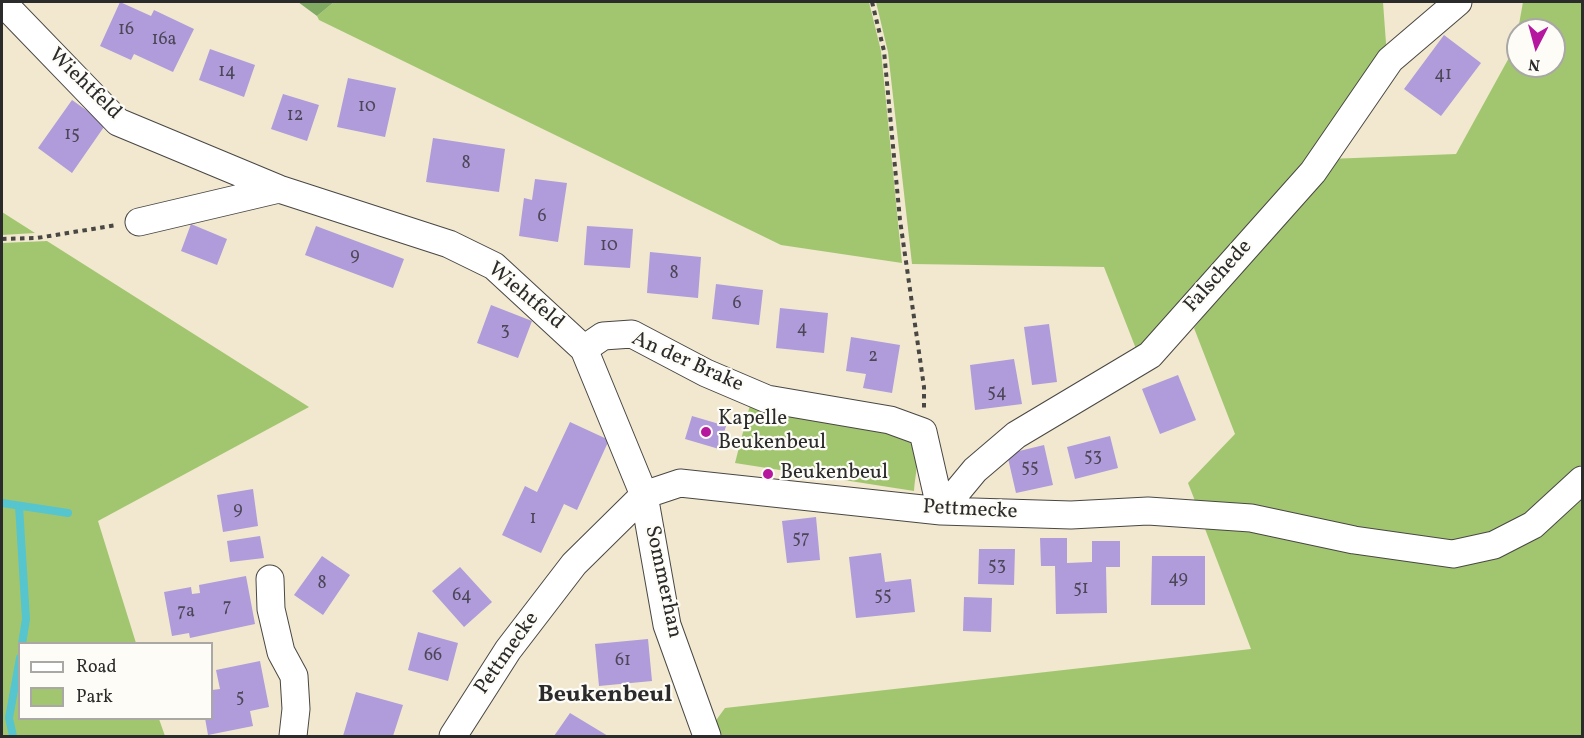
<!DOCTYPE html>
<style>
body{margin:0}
#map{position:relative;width:1584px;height:738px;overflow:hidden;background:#f1e8cf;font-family:Vollkorn,serif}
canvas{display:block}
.frame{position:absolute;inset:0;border:3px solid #2b2b2b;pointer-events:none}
.legend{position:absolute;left:18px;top:642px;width:195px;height:78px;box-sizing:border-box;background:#fdfcf7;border:2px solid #a9a8a5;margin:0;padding:8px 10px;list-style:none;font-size:18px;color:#2b2b2b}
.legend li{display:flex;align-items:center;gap:12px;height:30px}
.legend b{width:30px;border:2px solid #a9a8a5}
.north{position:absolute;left:1506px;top:18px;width:60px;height:60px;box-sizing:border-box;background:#fdfcf7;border:2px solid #a9a8a5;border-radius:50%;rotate:186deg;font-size:16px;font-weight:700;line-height:24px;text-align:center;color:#2b2b2b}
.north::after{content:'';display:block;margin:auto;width:21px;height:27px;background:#b5179e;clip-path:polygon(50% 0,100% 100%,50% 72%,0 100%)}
</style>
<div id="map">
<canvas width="1584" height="738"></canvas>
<div class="frame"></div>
<ul class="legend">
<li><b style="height:8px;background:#fff"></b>Road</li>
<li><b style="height:16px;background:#a2c670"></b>Park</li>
</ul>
<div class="north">N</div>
</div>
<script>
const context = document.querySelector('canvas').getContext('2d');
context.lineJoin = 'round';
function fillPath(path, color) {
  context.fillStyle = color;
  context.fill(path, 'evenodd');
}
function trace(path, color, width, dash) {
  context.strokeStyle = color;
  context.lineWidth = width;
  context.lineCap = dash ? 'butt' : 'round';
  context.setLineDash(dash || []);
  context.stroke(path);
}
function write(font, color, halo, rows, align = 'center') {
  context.font = font + ' Vollkorn,serif';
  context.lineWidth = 4.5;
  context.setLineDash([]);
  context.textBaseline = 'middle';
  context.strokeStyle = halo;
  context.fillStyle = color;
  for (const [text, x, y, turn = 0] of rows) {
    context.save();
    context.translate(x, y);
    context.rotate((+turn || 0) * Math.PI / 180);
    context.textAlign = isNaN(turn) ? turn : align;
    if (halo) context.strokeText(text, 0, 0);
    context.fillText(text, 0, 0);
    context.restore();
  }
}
const green = new Path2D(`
 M334,2H869L881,51L902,263L781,245L319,20L317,16Z
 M876,2H1383L1387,57L1308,169L1138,354L1104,267L912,264L888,52Z
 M1523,2H1582V464L1529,513L1495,533L1456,542L1197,506L1188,483L1235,434L1194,328L1329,159L1456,154L1516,45L1518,32V66H1554V30H1518Z
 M2,212L35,233L2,235Z
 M47,241L309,407L98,521L136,643L20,644V718L159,719L165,736H2V243Z
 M750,405L902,433C924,449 916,466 914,491L735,463Z
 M1582,490V736H711L709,730L725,708L1251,649L1202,521L1455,558Z`);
const forest = new Path2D(`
 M298,2H334L317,16Z`);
const stream = new Path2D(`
 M2,503L68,513
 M19,506L26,619L22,644
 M13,736L9,718L20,658`);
const building = new Path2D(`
 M120,2L151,16L154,10L194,29L173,72L134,54L131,60L100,46Z
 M1444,35L1481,63L1441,116L1404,89Z
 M210,49L255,65L244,97L199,80Z
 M348,78L396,88L385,137L337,127Z
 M283,94L319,105L307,141L271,129Z
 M72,100L106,124L72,173L38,148Z
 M433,138L505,149L499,192L426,182Z
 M535,179L567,183L558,242L519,236L524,198L532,200Z
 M191,224L227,239L217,265L181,251Z
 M316,226L404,259L393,288L305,255Z
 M587,226L633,229L630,268L584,265Z
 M650,252L701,257L698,298L647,293Z
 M716,284L763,290L759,325L712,319Z
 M491,305L532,321L518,358L477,343Z
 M780,308L828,313L824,353L776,348Z
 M1049,324L1057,382L1032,385L1024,327Z
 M851,337L900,345L892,393L863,388L866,374L846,371Z
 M1014,359L1022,404L975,410L970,365Z
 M1178,375L1196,420L1160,434L1142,389Z
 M692,416L726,426L719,449L685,439Z
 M570,422L609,440L577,510L564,504L541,553L502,535L525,486L537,492Z
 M1110,436L1118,468L1075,479L1067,447Z
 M1044,445L1053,485L1016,493L1007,454Z
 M253,489L258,526L223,532L217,495Z
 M816,517L820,560L787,563L782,521Z
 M260,536L264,558L230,562L227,541Z
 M1040,538H1067V563L1092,562V541H1120V567H1106L1107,613L1056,614L1055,566H1041Z
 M979,549H1015L1014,585L978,584Z
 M881,553L885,582L911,579L915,612L856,618L849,557Z
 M322,556L350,575L323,615L294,595Z
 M1152,556H1205V605H1151Z
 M460,567L492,602L464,627L432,591Z
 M246,576L255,624L190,638L189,633L172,636L164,592L191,587L192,594L200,593L199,585Z
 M964,597L992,598L991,632L963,631Z
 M418,632L458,643L448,681L408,670Z
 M648,639L652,681L599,686L595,644Z
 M260,661L269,707L250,711L253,726L208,735L205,718H212V690L220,689L216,670Z
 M356,692L403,705L393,736H343Z
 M570,713L608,736H554Z`);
const path = new Path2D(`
 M872,2L884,51L900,220L924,387V408
 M2,239L37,238L117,225`);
const minor = new Path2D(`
 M2,2L118,122L279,189L449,244L494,266L584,349L644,495L667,625L707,736
 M139,222L279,189
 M584,349L603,336L632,334L706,373L767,399L890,420L923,432L941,511
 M941,511L975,470L1016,435L1150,355L1313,172L1390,60L1458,2
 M270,579L271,609L281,652L294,676L296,709L293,736
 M453,736L508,650L574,564L644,495L680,483L941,511L1071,515L1148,511L1251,518L1354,540L1453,554L1494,545L1533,525L1582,480`);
const markers = [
 [706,432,6,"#b5179e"],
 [768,474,6,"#b5179e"]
];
const numberNames = [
 ["16",126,31],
 ["16a",164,41],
 ["14",227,73],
 ["41",1443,76],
 ["10",367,108],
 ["12",295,117],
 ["15",72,136],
 ["8",466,165],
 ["6",542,218],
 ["10",609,247],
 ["9",355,257],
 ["8",674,275],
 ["6",737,305],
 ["4",802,330],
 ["3",505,332],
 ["2",873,358],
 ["54",997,394],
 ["53",1093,458],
 ["55",1030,469],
 ["9",238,511],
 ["1",533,520],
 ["57",801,540],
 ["53",997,567],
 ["49",1178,580],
 ["8",322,585],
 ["51",1081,590],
 ["64",462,597],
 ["55",883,597],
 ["7",227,608],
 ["7a",186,613],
 ["66",433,657],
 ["61",623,662],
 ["5",240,699]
];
const streetNames = [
 ["Wiehtfeld",84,85,44],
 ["Falschede",1219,277,-48],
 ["Wiehtfeld",525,297,40],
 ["An der Brake",687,363,24],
 ["Pettmecke",970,511,3],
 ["Sommerhan",662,582,78],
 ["Pettmecke",508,654,-55]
];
const poiNames = [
 ["Kapelle",718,420],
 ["Beukenbeul",718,444],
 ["Beukenbeul",780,474]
];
const quarterNames = [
 ["Beukenbeul",605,697]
];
fillPath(green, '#a2c670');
fillPath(forest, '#81ab62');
trace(stream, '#57c5cd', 8);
fillPath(building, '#b09bdb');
trace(minor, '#494744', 29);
trace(path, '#494744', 4, [4.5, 4.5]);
trace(minor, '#fff', 27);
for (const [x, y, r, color] of markers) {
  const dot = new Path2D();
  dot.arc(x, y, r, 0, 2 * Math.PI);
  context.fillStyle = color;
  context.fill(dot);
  trace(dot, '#fdfcf7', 2);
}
write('18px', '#4c4757', null, numberNames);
write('21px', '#2b2b2b', '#fdfcf7', streetNames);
write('21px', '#2b2b2b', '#fdfcf7', poiNames, 'left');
write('bold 24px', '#2b2b2b', '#fdfcf7', quarterNames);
</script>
